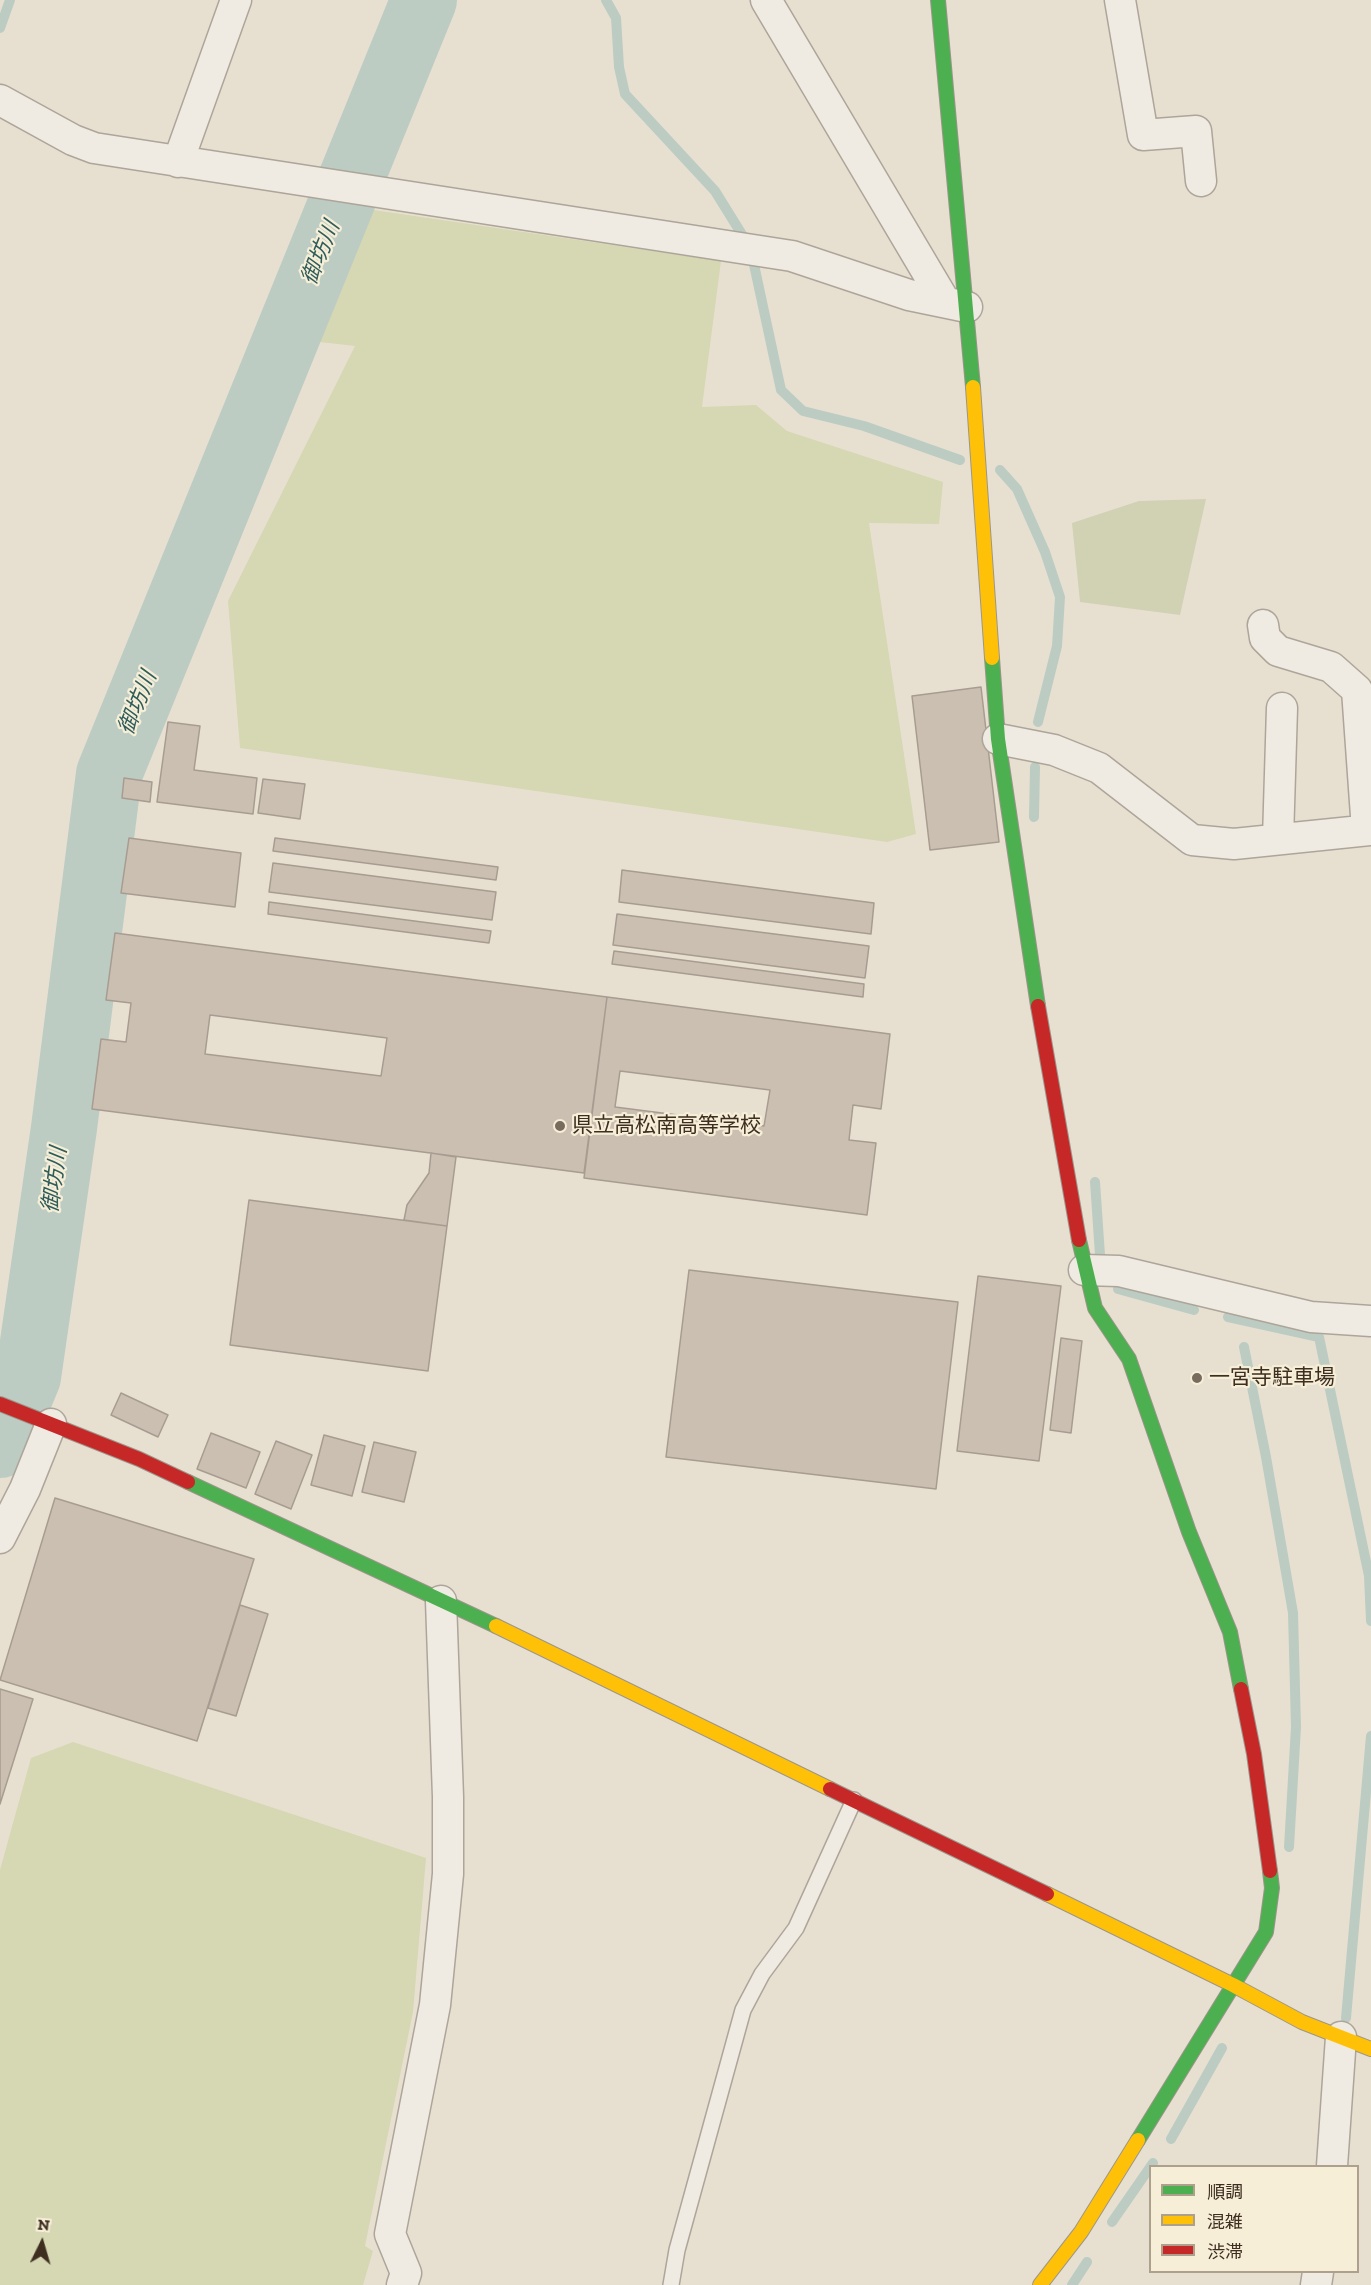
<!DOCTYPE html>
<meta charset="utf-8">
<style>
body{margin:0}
#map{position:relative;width:1371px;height:2285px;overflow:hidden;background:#e7e0d1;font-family:"Zilla Slab","Noto Sans JP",serif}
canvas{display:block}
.legend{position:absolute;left:1149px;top:2165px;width:210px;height:108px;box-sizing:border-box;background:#f7eed8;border:2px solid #ada18e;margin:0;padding:8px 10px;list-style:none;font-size:18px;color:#3d2e20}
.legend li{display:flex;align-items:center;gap:12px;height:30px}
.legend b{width:30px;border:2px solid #ada18e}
.north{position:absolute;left:12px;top:2213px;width:60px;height:60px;-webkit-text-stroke:4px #f7eed8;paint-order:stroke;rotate:5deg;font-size:16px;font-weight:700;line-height:24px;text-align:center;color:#3d2e20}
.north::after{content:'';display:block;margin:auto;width:21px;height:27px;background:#3d2e20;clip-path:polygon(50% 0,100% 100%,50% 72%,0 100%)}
</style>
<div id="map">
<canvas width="1371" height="2285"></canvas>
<ul class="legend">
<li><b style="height:8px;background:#4caf50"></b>順調</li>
<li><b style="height:8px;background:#ffc107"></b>混雑</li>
<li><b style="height:8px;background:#c62828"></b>渋滞</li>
</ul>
<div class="north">N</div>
</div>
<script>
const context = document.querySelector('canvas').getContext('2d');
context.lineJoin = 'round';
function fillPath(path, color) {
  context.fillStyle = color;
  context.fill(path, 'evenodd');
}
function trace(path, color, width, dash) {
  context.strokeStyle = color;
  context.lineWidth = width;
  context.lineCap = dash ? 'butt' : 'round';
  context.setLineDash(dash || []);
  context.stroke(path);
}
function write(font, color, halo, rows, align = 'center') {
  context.font = font + ' "Zilla Slab","Noto Sans JP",serif';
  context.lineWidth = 4.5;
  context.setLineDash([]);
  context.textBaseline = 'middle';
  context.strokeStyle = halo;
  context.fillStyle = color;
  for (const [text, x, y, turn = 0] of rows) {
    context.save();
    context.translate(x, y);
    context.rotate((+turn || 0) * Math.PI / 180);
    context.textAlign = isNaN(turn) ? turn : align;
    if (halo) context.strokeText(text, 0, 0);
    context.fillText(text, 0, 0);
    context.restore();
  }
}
const green = new Path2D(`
 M367,209L721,261L702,407L756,405L787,431L943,482L939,524L869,523L916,834L887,842L240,748L228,601L355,346L311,341Z
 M73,1742L426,1858L413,2012L365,2246L373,2251L363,2285H0V1870L31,1758Z`);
const cemetery = new Path2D(`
 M1206,499L1180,615L1080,602L1072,523L1139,501Z`);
const stream = new Path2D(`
 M606,0L616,18L619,67L625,94L715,191L746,241
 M0,28L10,0
 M753,260L781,390L803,411L864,426L960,460
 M1000,470L1017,489L1045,552L1060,597L1057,646L1038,722
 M1034,817L1035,767
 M1095,1182L1100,1255
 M1118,1289L1194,1310
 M1228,1317L1319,1337L1369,1576L1371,1621
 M1244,1347L1266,1457L1293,1613L1296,1727L1289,1847
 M1346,2018L1371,1736
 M1171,2139L1222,2048
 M1112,2222L1153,2163
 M1072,2285L1087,2262`);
const river = new Path2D(`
 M0,1445L28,1377L64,1128L109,774L424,0`);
const building = new Path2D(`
 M981,687L999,842L930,850L912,696Z
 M168,722L200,726L194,770L257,778L253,814L157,802Z
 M124,778L152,782L150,802L122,798Z
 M263,779L305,784L300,819L258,813Z
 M129,838L241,853L235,907L121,893Z
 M275,838L498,867L496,880L273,851Z
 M273,863L496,892L492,920L269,892Z
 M622,870L874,903L871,934L619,902Z
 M269,902L491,931L489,943L268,914Z
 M617,914L869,946L865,978L613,945Z
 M115,933L607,997L584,1173L92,1109L101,1039L126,1042L131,1003L106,1000ZM210,1015L387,1038L381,1076L205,1054Z
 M614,951L864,984L863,997L612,964Z
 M607,997L890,1034L881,1109L853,1105L849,1140L876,1143L867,1215L584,1178ZM620,1071L770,1090L764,1126L615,1107Z
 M431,1153L456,1157L447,1226L404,1220L407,1205L429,1173Z
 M249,1200L447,1226L428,1371L230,1345Z
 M689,1270L958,1302L936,1489L666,1457Z
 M978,1276L1061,1286L1039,1461L957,1451Z
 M1061,1338L1082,1341L1071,1433L1050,1430Z
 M121,1393L168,1415L158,1437L111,1415Z
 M211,1433L260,1452L246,1488L197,1469Z
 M324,1435L365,1446L352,1496L311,1485Z
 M276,1441L312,1455L291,1509L255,1494Z
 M374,1442L416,1452L404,1502L362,1492Z
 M55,1498L254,1559L197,1741L0,1680Z
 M240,1605L268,1614L236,1716L208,1708Z
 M0,1689L33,1699L0,1804Z`);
const lane = new Path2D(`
 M671,2285L677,2250L743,2010L762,1974L796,1928L854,1800`);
const street = new Path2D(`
 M766,0L945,302
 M1120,0L1143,135L1196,131L1201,181
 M0,100L73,140L94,148L792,256L909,295L967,307
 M178,162L236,0
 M1263,625L1265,638L1278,651L1331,667L1357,690L1367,830
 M998,739L1054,750L1099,768L1192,840L1234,844L1371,830
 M1278,839L1282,708
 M1084,1270L1119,1271L1311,1317L1371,1321
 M0,1538L25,1489L51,1424
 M1332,2166L1341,2037
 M402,2285L406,2273L390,2234L435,2005L448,1874V1797L441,1601
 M1316,2285L1318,2272`);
const fast = new Path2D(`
 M938,0L973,387
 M992,658L998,739L1038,1006
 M1079,1240L1095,1308L1129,1359L1189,1532L1230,1632L1241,1689
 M188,1482L496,1626
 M1138,2140L1266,1932L1272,1888L1270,1871`);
const slow = new Path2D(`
 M973,387L992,658
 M496,1626L830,1789
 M1047,1894L1233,1985L1302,2022L1371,2049
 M1040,2285L1081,2232L1138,2140`);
const jam = new Path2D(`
 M1038,1006L1079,1240
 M0,1404L139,1459L188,1482
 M1241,1689L1254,1754L1270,1871
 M830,1789L1047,1894`);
const markers = [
 [560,1126,6,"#786c5e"],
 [1197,1378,6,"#786c5e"]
];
const poiNames = [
 ["県立高松南高等学校",572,1126],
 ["一宮寺駐車場",1209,1378]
];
const waterNames = [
 ["御坊川",321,253,-68],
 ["御坊川",138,703,-68],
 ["御坊川",55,1180,-82]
];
fillPath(green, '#d6d7b3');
fillPath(cemetery, '#d1d1b3');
trace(stream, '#bcccc2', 10);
trace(river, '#bcccc2', 66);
fillPath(building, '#cbbfb2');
trace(building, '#a89c90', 1.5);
trace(lane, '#ada599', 18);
trace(street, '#ada599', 33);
trace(fast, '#9c958a', 16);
trace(slow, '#9c958a', 16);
trace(jam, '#9c958a', 16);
trace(lane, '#efebe3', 15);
trace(street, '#efebe3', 30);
trace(fast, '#4caf50', 14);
trace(slow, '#ffc107', 14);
trace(jam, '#c62828', 14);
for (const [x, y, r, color] of markers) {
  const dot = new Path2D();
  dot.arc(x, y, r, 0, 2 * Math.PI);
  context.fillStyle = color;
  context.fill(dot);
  trace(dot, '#f7eed8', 2);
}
write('21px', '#3d2e20', '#f7eed8', poiNames, 'left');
write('italic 22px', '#2f5d5a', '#f7eed8', waterNames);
</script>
